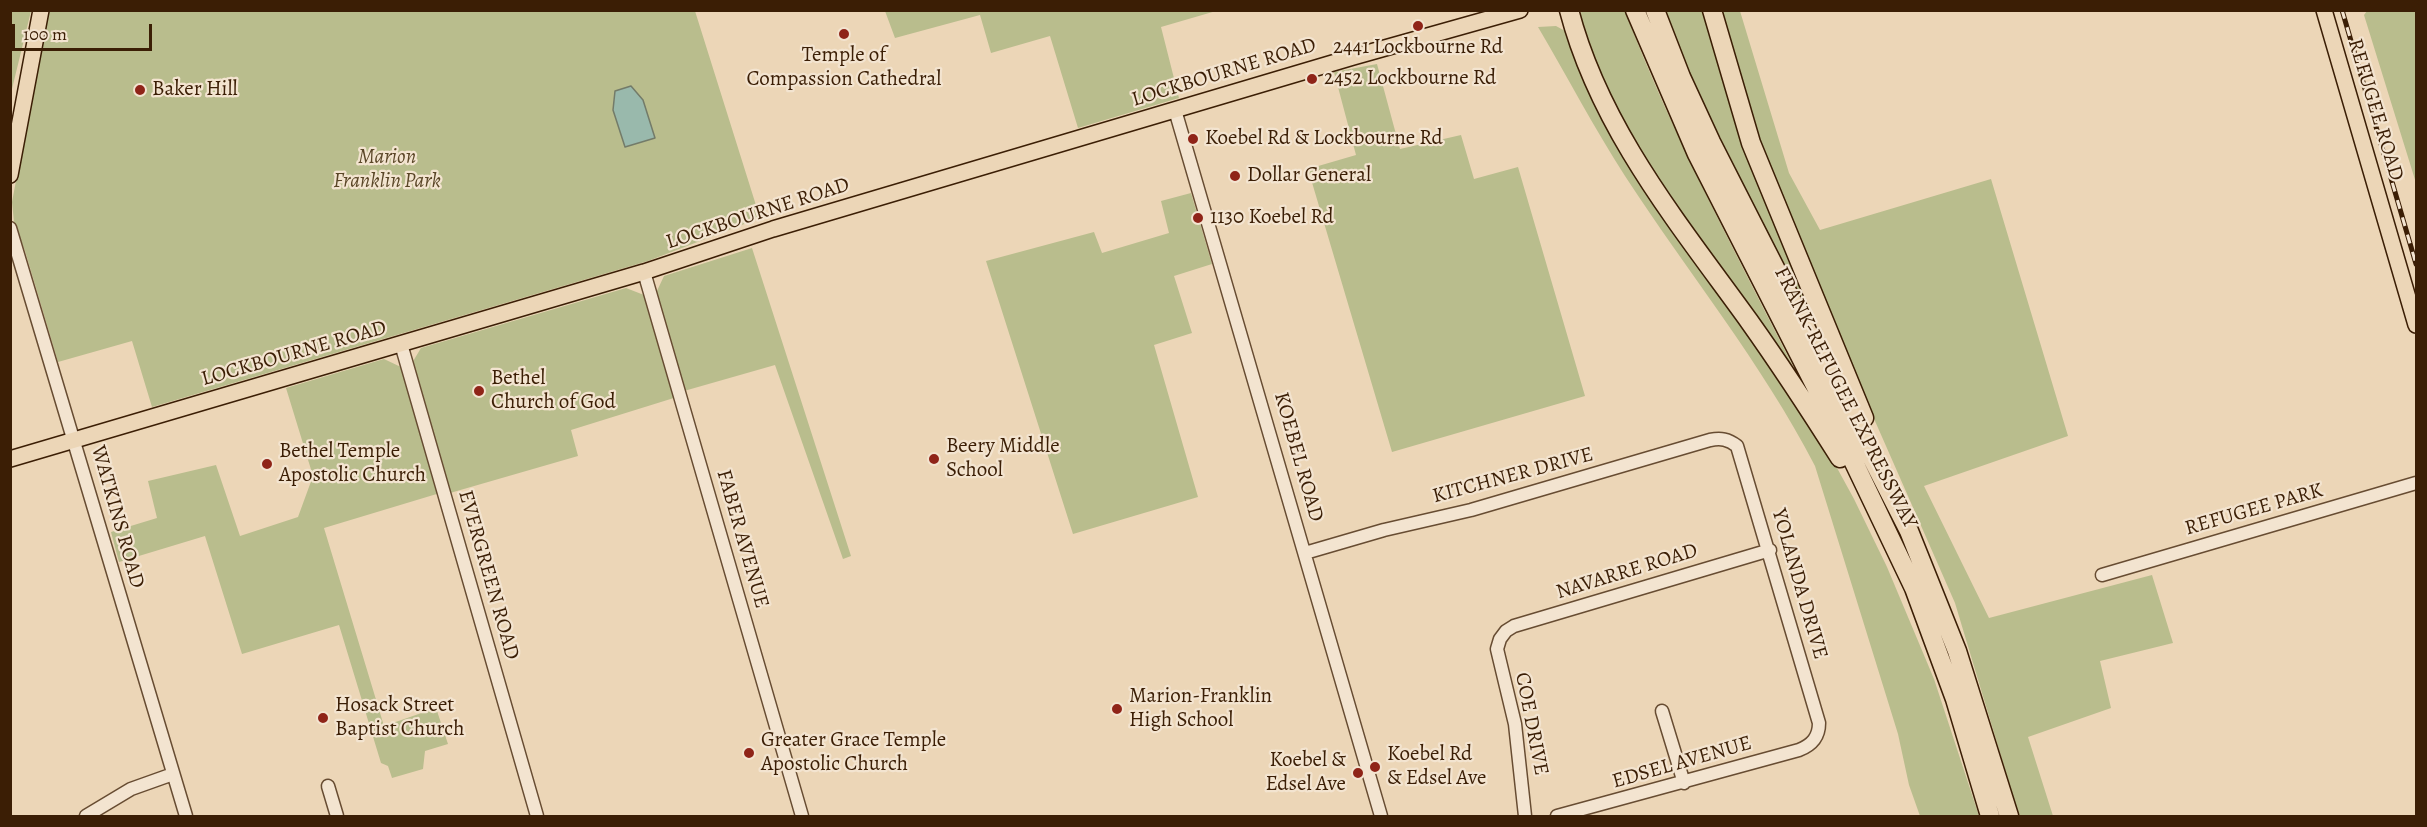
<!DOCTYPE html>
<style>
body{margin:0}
#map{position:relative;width:2427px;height:827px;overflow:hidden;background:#ecd6b7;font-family:Alegreya,serif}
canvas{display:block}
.frame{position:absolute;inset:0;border:12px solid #3b1e05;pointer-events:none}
.scale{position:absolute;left:12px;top:24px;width:140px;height:27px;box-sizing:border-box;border:3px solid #3b1e05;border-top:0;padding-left:8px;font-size:18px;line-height:21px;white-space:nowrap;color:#3b1e05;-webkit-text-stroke:4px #f3e4d0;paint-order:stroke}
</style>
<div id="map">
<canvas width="2427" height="827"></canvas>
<div class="frame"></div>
<div class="scale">100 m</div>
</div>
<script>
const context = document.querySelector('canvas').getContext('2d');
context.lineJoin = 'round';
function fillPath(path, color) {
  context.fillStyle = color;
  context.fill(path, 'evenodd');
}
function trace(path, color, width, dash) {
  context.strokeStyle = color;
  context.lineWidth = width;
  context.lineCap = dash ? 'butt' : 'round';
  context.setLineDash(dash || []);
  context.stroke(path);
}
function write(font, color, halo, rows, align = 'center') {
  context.font = font + ' Alegreya,serif';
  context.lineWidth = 4.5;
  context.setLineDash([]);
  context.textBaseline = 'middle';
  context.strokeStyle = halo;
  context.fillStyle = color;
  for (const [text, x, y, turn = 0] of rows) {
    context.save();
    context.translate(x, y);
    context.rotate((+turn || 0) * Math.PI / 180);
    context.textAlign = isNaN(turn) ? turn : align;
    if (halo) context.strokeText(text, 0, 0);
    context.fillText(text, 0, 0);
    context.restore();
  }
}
const green = new Path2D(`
 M11,10L31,11L11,93L10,11Z
 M48,10L695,11L760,218L648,261L152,407L132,341L58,362L25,251L14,222L12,202Z
 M885,11V10L1216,11L1161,27L1179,98L1078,128L1050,36L991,53L980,15L895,38Z
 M1585,11H1625C1673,137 1737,255 1798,376L1796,377L1650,174L1604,89L1579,13Z
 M1665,11H1704L1712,44L1731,101L1821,330L1817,332L1695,87Z
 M1718,11H1740L1789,173L1820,230L1991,179L2068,436L1924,486L1989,618L2152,575L2173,643L2100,661L2111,708L2028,737L2053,816H2019L1955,603L1835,330L1777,193Z
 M2367,11H2416V183L2364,15Z
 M1556,26L1567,32L1573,39L1585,83L1595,106L1642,186L1807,413L1854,499L1887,567L1934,679L1979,816H1920L1909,785L1898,734L1815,466C1762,363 1688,273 1625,176C1594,128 1567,76 1538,27Z
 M1377,64L1400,149L1461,135L1474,179L1518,167L1585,396L1392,452L1308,169L1356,155L1334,72Z
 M1191,193L1212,264L1174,276L1192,333L1154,345L1198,497L1073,534L986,261L1094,232L1102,253L1169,233L1161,201Z
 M752,248L851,556L843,559L775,365L684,391L656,293L664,276Z
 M626,288L644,295L677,397L571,430L578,456L450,493L412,363L421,348Z
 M384,359L403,368L440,493L324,528L384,726L436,708L448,744L425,751L423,769L392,778L388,766L381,763L339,625L242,654L205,536L119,562L111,532L157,518L148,481L216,465L240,536L298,517L313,476L286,388Z`);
const water = new Path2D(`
 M631,86L643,100L655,138L625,147L613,110L615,91Z`);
const minor = new Path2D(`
 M1175,110L1381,816
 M10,228L186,816
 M644,272L802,816
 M401,344L537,816
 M1305,553L1384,530L1471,510L1710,440C1721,438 1728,439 1737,446L1819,723C1819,737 1812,745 1799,750L1557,816
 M2102,575L2416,483
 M1662,711L1684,783
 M328,786L337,816
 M86,816L131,789L173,774
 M1525,816L1515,724L1497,649L1500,639L1506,631L1514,626L1770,550`);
const major = new Path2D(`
 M2324,10L2416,325
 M10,175L41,10
 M10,459L644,272L773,229L1353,57L1520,10`);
const highway = new Path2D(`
 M1569,10C1600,129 1679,224 1749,321C1781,366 1811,412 1840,458
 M1635,10L1697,154L1849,452L1914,588L1955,699L1990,816
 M1655,10L1681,77L1711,142L1909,531L1957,651L2009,816
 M1712,10L1751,143L1864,418`);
const rail = new Path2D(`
 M2342,10L2416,264`);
const markers = [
 [1418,26,6,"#8f2418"],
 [844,34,6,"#8f2418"],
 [1312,79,6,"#8f2418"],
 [140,90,6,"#8f2418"],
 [1193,139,6,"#8f2418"],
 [1235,176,6,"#8f2418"],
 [1198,218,6,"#8f2418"],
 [479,391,6,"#8f2418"],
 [934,459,6,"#8f2418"],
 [267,464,6,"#8f2418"],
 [1117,709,6,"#8f2418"],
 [323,718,6,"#8f2418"],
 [749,753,6,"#8f2418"],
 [1375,767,6,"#8f2418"],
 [1358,773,6,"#8f2418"]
];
const poiNames = [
 ["2441 Lockbourne Rd",1418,48,"center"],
 ["Temple of",844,56,"center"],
 ["Compassion Cathedral",844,80,"center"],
 ["2452 Lockbourne Rd",1324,79],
 ["Baker Hill",152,90],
 ["Koebel Rd & Lockbourne Rd",1205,139],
 ["Dollar General",1247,176],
 ["1130 Koebel Rd",1210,218],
 ["Bethel",491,379],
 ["Church of God",491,403],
 ["Beery Middle",946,447],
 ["School",946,471],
 ["Bethel Temple",279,452],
 ["Apostolic Church",279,476],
 ["Marion-Franklin",1129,697],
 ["High School",1129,721],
 ["Hosack Street",335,706],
 ["Baptist Church",335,730],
 ["Greater Grace Temple",761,741],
 ["Apostolic Church",761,765],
 ["Koebel Rd",1387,755],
 ["& Edsel Ave",1387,779],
 ["Koebel &",1346,761,"right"],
 ["Edsel Ave",1346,785,"right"]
];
const streetNames = [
 ["LOCKBOURNE ROAD",1224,73,-17],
 ["REFUGEE ROAD",2375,110,73],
 ["LOCKBOURNE ROAD",758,214,-18],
 ["LOCKBOURNE ROAD",294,354,-16],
 ["FRANK-REFUGEE EXPRESSWAY",1845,398,63],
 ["KOEBEL ROAD",1298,457,74],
 ["KITCHNER DRIVE",1513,476,-15],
 ["REFUGEE PARK",2254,510,-16],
 ["WATKINS ROAD",117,517,74],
 ["FABER AVENUE",742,539,74],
 ["NAVARRE ROAD",1627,572,-17],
 ["EVERGREEN ROAD",488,575,74],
 ["YOLANDA DRIVE",1799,584,74],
 ["COE DRIVE",1531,724,79],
 ["EDSEL AVENUE",1682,763,-16]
];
const parkNames = [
 ["Marion",387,158],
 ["Franklin Park",387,182]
];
fillPath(green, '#b9bd8d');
fillPath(water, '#99b9ac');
trace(water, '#737b69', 1.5);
trace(minor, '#674c32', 15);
trace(major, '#3b1e05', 18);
trace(highway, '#3b1e05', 21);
trace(minor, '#f3e4d0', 12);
trace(major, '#ecd6b7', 15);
trace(highway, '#ecd6b7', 18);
trace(rail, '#3b1e05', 5);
trace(rail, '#f3e4d0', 3, [9]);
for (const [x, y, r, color] of markers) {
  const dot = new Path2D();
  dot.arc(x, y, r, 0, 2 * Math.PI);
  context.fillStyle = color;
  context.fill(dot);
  trace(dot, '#f3e4d0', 2);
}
write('21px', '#3b1e05', '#f3e4d0', poiNames, 'left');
write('21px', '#3b1e05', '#f3e4d0', streetNames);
write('italic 21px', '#5a4627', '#f3e4d0', parkNames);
</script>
